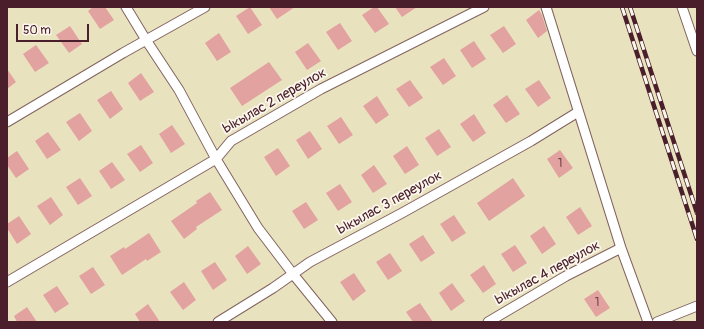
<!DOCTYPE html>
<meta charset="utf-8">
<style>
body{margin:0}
#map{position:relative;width:704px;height:329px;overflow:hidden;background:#e9e2bf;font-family:Pangolin,sans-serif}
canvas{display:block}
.frame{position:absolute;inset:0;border:8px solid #4a1f2b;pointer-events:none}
.scale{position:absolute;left:16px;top:24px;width:73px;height:18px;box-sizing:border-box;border:2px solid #4a1f2b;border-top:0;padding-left:5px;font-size:12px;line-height:14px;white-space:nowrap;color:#4a1f2b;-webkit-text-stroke:3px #fbf7ec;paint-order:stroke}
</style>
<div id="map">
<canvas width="704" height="329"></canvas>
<div class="frame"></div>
<div class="scale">50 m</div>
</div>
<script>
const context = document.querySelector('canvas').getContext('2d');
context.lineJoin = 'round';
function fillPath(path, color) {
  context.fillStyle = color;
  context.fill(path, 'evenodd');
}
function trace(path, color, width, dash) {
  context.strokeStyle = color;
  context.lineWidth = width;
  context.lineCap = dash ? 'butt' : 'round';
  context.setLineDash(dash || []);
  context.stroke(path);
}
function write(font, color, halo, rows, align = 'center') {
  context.font = font + ' Pangolin,sans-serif';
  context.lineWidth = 3.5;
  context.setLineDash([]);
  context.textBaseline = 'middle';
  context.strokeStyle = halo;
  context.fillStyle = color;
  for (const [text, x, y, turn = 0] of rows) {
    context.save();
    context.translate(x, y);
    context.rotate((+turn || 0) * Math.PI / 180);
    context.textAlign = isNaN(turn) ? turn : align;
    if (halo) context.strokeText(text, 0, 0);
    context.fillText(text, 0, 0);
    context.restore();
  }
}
const building = new Path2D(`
 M93,7H105L114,20L100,29L88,11Z
 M250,7L262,25L248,34L236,16Z
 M269,7H295L277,19Z
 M374,7H377L389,24L375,33L362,15Z
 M395,7H417L402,17Z
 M539,10L542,15L547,31L538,38L526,20Z
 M340,23L352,41L338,50L326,32Z
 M70,26L82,44L69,53L56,35Z
 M504,26L516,44L503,53L490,35Z
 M219,33L231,52L217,61L205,43Z
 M474,41L486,59L472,68L460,50Z
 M308,43L321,61L307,70L295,52Z
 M36,45L49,63L35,72L23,54Z
 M444,58L456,76L443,85L430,67Z
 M269,62L282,80L242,106L230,88Z
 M7,69L16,82L7,89Z
 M141,73L154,92L140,101L128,83Z
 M410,80L423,98L409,107L396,89Z
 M539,80L551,98L538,107L525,89Z
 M111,91L123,109L110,119L97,100Z
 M507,95L520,114L506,123L493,105Z
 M377,96L389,115L376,124L363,106Z
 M80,113L92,131L79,141L66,122Z
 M474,114L486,133L473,142L460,124Z
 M341,117L353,135L339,144L327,126Z
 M172,125L185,144L171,153L159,134Z
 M439,129L451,147L437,156L425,138Z
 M310,131L322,149L308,159L296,140Z
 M48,132L61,150L47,159L35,141Z
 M141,145L153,163L140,172L127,154Z
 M407,146L419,165L405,174L393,156Z
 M278,148L290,166L276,176L264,157Z
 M560,150L573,168L559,178L547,159Z
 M17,151L29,169L16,178L7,165V158Z
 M112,162L125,180L111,189L99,171Z
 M374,165L387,184L373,193L361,175Z
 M80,178L92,196L78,205L66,187Z
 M513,178L525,196L489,221L477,203Z
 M340,184L352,202L338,211L326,193Z
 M210,192L222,210L196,227L197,229L184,239L171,221L197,203L196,201Z
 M51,197L63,215L50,225L37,206Z
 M306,202L318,220L304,229L292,211Z
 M580,207L592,226L578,235L566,217Z
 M454,215L466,233L452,242L440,224Z
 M19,216L31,234L17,244L7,228V224Z
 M544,226L556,244L542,254L530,236Z
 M149,233L161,252L147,261L146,259L122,275L110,256L124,247L125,249Z
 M423,235L435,253L421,262L409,244Z
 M515,245L527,263L513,272L501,254Z
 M248,246L261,264L247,274L235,256Z
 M390,253L402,271L388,280L376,262Z
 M215,262L227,280L213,290L201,271Z
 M484,265L496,284L483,293L470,275Z
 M93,267L105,285L91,294L79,276Z
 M354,273L366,291L353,301L340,282Z
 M184,282L196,300L183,310L170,292Z
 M452,283L465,301L451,311L439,293Z
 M57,286L69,304L55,313L43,295Z
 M598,290L610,308L596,317L584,299Z
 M420,303L433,322H413L406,312Z
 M148,304L160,322H140L135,314Z
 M27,307L37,322H17L14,316Z`);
const street = new Path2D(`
 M126,7L146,40L179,90L216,159L258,228L293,274L332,322
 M546,7L621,248L648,322
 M682,7L697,51
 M7,122L123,53L205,7
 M7,282L216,159L231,141L321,89L484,7
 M218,322L273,288L310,262L402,213L531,141L578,112
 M488,322L566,276L621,248
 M657,322L697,306`);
const rail = new Path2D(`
 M622,7L697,239
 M630,7L697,213`);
const numberNames = [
 ["1",560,164],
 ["1",597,303]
];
const streetNames = [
 ["Ыкылас 2 переулок",275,101,-30],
 ["Ыкылас 3 переулок",390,203,-29],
 ["Ыкылас 4 переулок",548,273,-29]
];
fillPath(building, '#e2a2a0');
trace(street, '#82635f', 11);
trace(street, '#fff', 9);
trace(rail, '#4a1f2b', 4.5);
trace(rail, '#fbf7ec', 3, [9]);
write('12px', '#704048', null, numberNames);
write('14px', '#4a1f2b', '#fbf7ec', streetNames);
</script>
